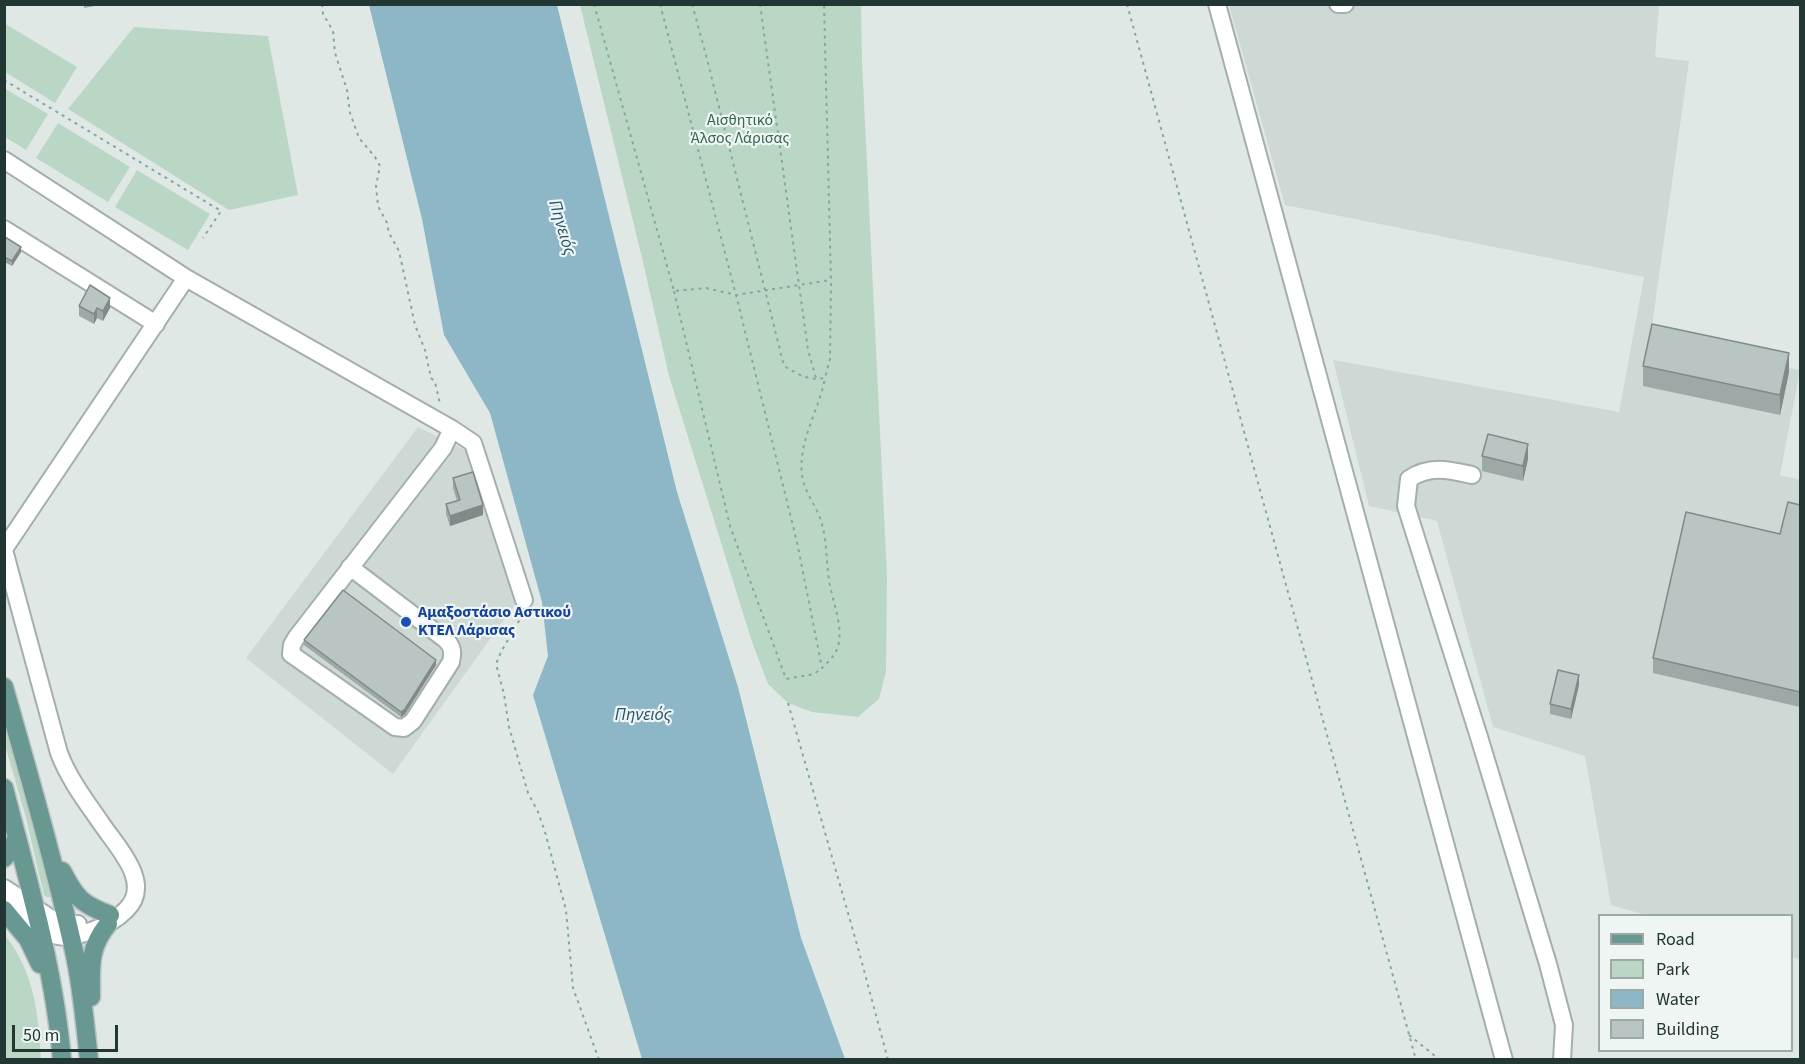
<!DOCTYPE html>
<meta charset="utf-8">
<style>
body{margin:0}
#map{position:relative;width:1805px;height:1064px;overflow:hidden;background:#dfe8e5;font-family:"Source Sans 3",sans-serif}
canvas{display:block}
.frame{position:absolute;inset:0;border:6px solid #223634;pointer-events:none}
.legend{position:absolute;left:1598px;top:914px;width:195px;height:138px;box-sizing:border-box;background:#eff5f3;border:2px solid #9da9a7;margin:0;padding:8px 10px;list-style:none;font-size:18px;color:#223634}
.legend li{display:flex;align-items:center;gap:12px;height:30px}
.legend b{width:30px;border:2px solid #9da9a7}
.scale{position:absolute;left:12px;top:1025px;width:106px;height:27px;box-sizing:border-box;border:3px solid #223634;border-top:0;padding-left:8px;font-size:18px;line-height:21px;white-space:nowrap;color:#223634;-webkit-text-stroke:4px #eff5f3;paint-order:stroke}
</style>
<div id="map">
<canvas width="1805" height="1064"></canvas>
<div class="frame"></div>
<ul class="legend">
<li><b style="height:8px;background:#699893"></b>Road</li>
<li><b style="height:16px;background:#bad7c6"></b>Park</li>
<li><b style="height:16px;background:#8db6c7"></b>Water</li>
<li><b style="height:16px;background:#b8c5c2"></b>Building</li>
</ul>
<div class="scale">50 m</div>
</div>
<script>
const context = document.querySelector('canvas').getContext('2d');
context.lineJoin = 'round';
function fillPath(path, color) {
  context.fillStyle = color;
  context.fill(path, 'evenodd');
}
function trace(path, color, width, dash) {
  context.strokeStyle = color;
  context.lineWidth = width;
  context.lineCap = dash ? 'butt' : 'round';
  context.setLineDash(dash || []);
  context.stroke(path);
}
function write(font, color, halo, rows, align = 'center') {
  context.font = font + ' "Source Sans 3",sans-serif';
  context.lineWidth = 4.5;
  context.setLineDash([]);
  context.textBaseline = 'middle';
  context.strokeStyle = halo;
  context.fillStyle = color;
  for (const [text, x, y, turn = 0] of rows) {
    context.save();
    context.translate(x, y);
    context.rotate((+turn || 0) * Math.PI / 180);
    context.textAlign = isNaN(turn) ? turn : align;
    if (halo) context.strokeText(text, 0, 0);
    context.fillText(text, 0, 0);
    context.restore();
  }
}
const built = new Path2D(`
 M1229,5H1659L1655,57L1689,61L1650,340L1800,370L1780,475L1800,480V960L1792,957V916L1646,915L1611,905L1585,756L1493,727L1437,521L1369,506L1333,360L1619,412L1644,277L1285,205Z
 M418,427L471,453L516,603L393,774L246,658Z`);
const green = new Path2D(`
 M580,5H861L862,61L887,576L886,671L879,699L858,717L812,712L788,703L768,684L752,642L669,376L643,262Z
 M4,23L77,67L55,103L5,72Z
 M134,27L268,36L298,195L229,210L68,109Z
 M4,88L48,114L26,150L5,137Z
 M58,123L130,167L108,202L36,158Z
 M137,170L210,214L188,250L115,207Z
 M4,715L53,895L52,897H47L44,895L26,818L5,745Z
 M5,935C35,974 38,1012 41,1059H5Z`);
const water = new Path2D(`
 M369,5H557L677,492L738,687L801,938L845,1059H642L533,695L548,656L542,602L490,413L444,335L422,219Z`);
const path = new Path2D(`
 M322,4L323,14L333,31L335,53L347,90L350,113L359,138L375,157L380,166L376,186L378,206L387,223L389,233L399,251L415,325L425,350L431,378L435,382L440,404
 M594,4L674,291L706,288L736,295L831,280
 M660,4L736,295L797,542L822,668C830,660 837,654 839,642C842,622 832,600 829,580C826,560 827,539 821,521C816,505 804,492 802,475C798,440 819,411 825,378
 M692,4L706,55L784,366C798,374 808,381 825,378L830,359L831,280L824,4
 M760,4L808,350L816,378
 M1127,4L1416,1060
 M4,80L221,211L203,238
 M674,291L730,526L786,679L814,674L822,668
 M523,614L501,652L496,664L504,694L509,727L528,793L538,812L545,832L566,910L573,988L599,1060
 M788,703L858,948L888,1060
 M1409,1035L1440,1060`);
const minor = new Path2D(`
 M1217,4L1504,1060
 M1338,4H1345
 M4,160L186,278L452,429L473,443L524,600
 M4,229L156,324
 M1472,475C1449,470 1430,465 1409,479L1406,506L1479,737L1548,964L1564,1025L1562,1060
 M4,549L186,278
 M4,550L59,753C69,779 85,800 101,823C116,846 154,883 126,910C116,920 105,926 91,931C84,933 76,936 69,937C48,939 20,917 5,905
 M350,567L446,640C453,647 453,653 451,662L413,721L404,728L395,727L291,654L292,645L296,638L443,448L452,429
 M4,888L55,921L64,925L78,924`);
const major = new Path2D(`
 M4,687C29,775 54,862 74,951C82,987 85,1024 89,1060
 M4,788C27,877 54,967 62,1060
 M4,858L11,850L17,837
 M62,871C76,898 81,904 110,915
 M4,910L28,939L40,964
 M91,997C91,967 88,949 108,924`);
const wall = new Path2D(`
 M84,4H105L84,8Z
 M4,238L21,252L12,266L4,262Z
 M79,306L110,308L103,321L97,318L94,324L79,316Z
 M1643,366L1789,372L1780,415L1643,386Z
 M1482,456L1528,459L1523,481L1482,471Z
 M453,478L483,515L450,526L446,514V504L457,501L453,488Z
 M1800,505V707L1653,673V658L1780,534Z
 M304,640L436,665L405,714L401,717L304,645Z
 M1579,685L1571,719L1550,714V704Z`);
const shadedWall = new Path2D(`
 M21,247V252L12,266V261Z
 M110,298V308L103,321V311Z
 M97,308V318L94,324V314Z
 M1789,353V372L1780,415V395Z
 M1528,444V459L1523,481V466Z
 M483,505V515L450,526V516Z
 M436,660V665L405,714L401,717V712Z
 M1579,675V685L1571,719V709Z`);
const building = new Path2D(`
 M5,237L21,247L12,261L4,257Z
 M90,285L110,298L103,311L97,308L94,314L79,306Z
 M1652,324L1789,353L1780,395L1643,366Z
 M1488,434L1528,444L1523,466L1482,456Z
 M473,472L483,505L450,516L446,504L460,500L453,478Z
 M1788,502L1800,505V692L1653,658L1686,512L1780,534Z
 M343,590L436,660L405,709L401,712L304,640Z
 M1558,670L1579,675L1571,709L1550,704Z`);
const markers = [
 [406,622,6,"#1a4fb4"]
];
const parkNames = [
 ["Αισθητικό",740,121],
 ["Άλσος Λάρισας",740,139]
];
const transitNames = [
 ["Αμαξοστάσιο Αστικού",418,613],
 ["ΚΤΕΛ Λάρισας",418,631]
];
const waterNames = [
 ["Πηνειός",561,228,73],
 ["Πηνειός",643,716]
];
fillPath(built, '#ced8d5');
fillPath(green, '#bad7c6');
fillPath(water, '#8db6c7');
trace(minor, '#a3afac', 20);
trace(major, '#bdc3c2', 21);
trace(path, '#83a8a2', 2, [3, 4.5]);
trace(minor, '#fff', 16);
trace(major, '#699893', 18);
fillPath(wall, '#9ea9a7');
fillPath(shadedWall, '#818a88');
fillPath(building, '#b8c5c2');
trace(building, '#818a88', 1.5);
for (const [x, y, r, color] of markers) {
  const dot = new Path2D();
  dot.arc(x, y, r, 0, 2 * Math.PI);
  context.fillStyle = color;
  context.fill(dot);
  trace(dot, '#eff5f3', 2);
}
write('16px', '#32684e', '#eff5f3', parkNames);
write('bold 16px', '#164399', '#eff5f3', transitNames, 'left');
write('italic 18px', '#24556a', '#eff5f3', waterNames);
</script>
